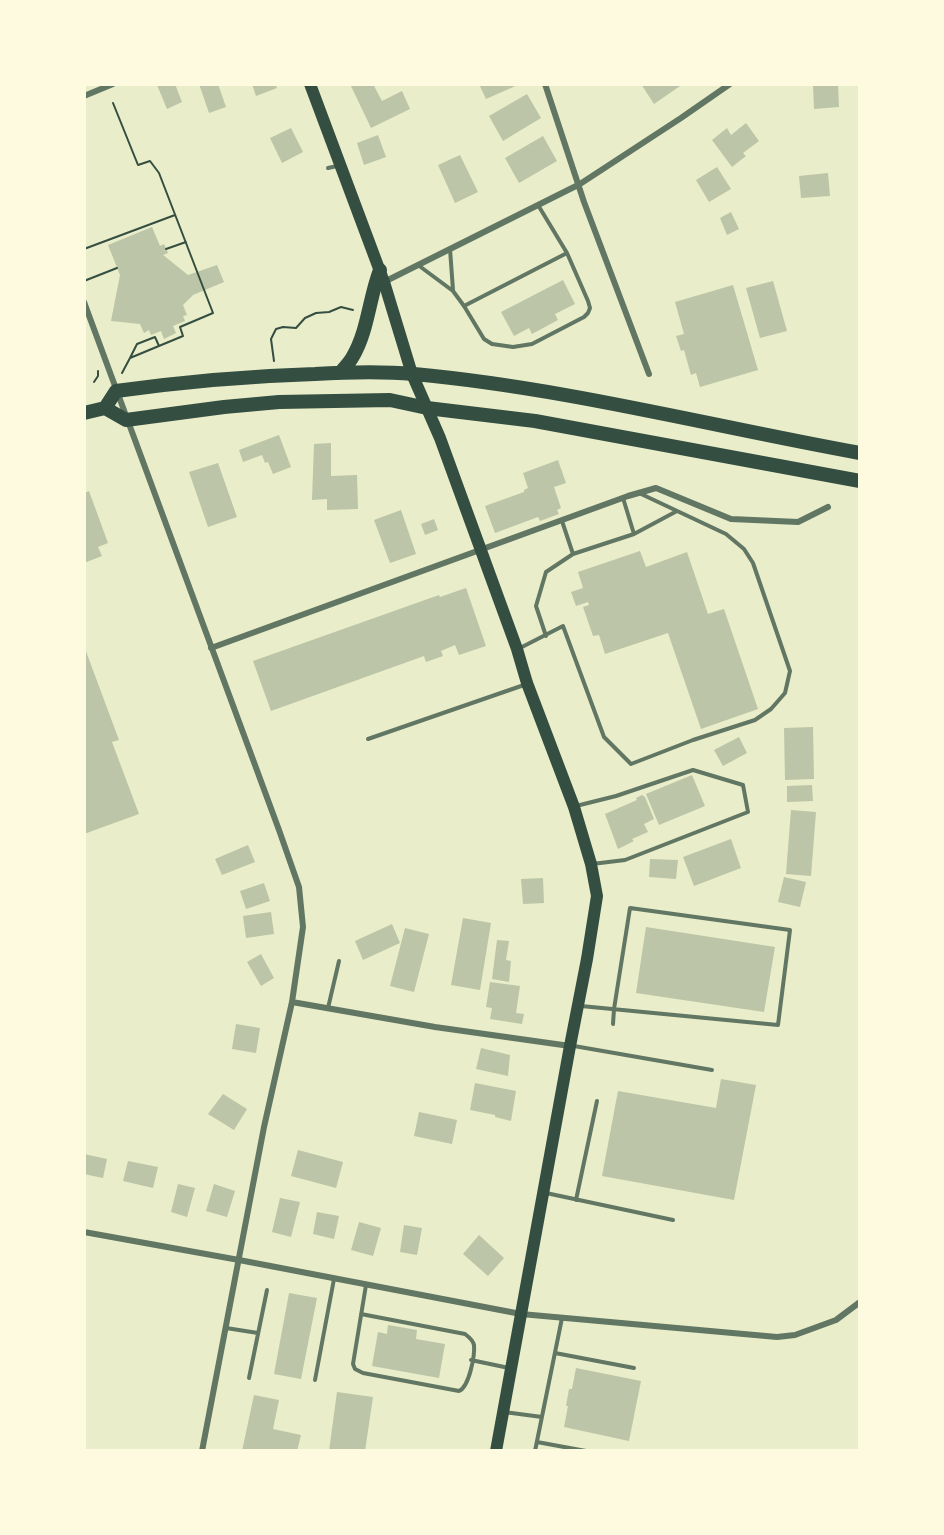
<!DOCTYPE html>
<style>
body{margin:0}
#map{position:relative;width:944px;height:1535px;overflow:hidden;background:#e9edc9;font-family:Figtree,sans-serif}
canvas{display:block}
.frame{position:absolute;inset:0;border:86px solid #fefae0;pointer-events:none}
</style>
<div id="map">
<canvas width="944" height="1535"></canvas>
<div class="frame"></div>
</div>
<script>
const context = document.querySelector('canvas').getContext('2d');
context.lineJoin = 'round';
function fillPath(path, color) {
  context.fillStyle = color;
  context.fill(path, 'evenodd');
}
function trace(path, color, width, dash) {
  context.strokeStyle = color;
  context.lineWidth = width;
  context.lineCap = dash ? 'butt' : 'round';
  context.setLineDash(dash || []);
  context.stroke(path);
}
const building = new Path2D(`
 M160,84H175L182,102L167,109L157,85Z
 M199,84H218L226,107L209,113Z
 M252,84H275L277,88L256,96Z
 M350,84H373L382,101L402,91L410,109L371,128Z
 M479,84H520L486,99Z
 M641,84H683L654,104Z
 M813,84H838L839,107L814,109Z
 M527,94L541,118L503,141L489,116Z
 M746,123L759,141L743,153L746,156L732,167L712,140L727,128L731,135Z
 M291,128L303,152L282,163L270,138Z
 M378,135L386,157L364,165L357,143Z
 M543,136L557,161L519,183L505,158Z
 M460,155L478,192L455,203L438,165Z
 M717,167L731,189L709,202L696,180Z
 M828,173L830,196L801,198L799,176Z
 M731,212L739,229L727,235L720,218Z
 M152,227L160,246L164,244L168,253L163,255L188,275L217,265L224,282L193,295L183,305L187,315L183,316L185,321L173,326L176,333L164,339L161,331L151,335L149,330L144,333L140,324L111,321L120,275L108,245Z
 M563,280L575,304L555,314L558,320L532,334L529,328L514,336L501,312Z
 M773,281L787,331L760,338L746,288Z
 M733,285L758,370L700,387L696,373L691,375L684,350L681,351L676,336L684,334L675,302Z
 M279,435L291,467L273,474L268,462L265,463L262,455L243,462L239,450Z
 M331,443V476L357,475L358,509L327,510V499L312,500L314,444Z
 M558,460L566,483L554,487L561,508L557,510L559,514L540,521L538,517L495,533L485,506L524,492V490L528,488L523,473Z
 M218,463L237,517L208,527L189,472Z
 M89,491L108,543L98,547L102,556L84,563V493Z
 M401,510L416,554L390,563L374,520Z
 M434,519L438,530L425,535L421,524Z
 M640,551L646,567L687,552L708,614L724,609L758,709L701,729L668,633L605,654L599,635L593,636L583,607L589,605L588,602L576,606L571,592L583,588L578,572Z
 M466,588L486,646L459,655L455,645L441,651L443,656L426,662L424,656L271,711L253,661L439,595L440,597Z
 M84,646L119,740L112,742L139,814L84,834Z
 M813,727L814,779L785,780L784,728Z
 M739,737L747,753L723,766L714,750Z
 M692,775L705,806L659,825L646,794Z
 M812,785L813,801L787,802V786Z
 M642,795L645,797L654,819L644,824L648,832L632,839L634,841L618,849L605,814L637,800L636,798Z
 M791,810L816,812L811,876L786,874Z
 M731,839L741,868L694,886L683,857Z
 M248,845L255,862L222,875L215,859Z
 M650,859L678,860L676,879L649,877Z
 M784,877L806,882L800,907L778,902Z
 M543,878L544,903L523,904L521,879Z
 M264,883L270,901L246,909L240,891Z
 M271,912L274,934L246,938L243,916Z
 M463,918L491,923L480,990L451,985Z
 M392,924L400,943L363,960L355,941Z
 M646,927L775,947L764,1012L636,993Z
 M405,928L429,934L414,992L390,986Z
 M497,940L509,941L506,960L511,961L509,982L492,979Z
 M261,954L274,978L261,986L247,962Z
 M490,982L520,986L516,1013L524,1014L522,1024L490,1019L492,1008L486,1007Z
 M236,1024L260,1028L256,1053L232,1049Z
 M481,1048L510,1055L508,1076L476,1069Z
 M721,1079L756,1085L734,1200L602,1176L618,1091L716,1108Z
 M475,1083L516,1091L511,1121L495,1117V1115L470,1110Z
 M223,1094L247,1109L234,1130L208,1114Z
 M419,1112L457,1120L452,1144L414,1136Z
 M298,1150L343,1162L336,1188L291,1176Z
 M84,1154L107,1159L103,1178L84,1174Z
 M128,1161L158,1167L153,1188L123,1181Z
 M178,1184L195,1188L187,1217L171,1212Z
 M214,1184L235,1191L227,1217L206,1211Z
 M280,1198L300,1202L291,1237L272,1232Z
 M317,1212L339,1216L334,1239L313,1234Z
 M359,1222L381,1228L373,1256L351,1250Z
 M404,1225L422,1228L417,1255L400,1252Z
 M479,1235L504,1258L488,1276L463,1254Z
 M289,1293L317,1298L301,1379L274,1374Z
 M388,1325L417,1330L416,1339L445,1344L439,1378L372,1366L378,1332L387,1334Z
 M576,1368L641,1381L629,1441L564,1427L568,1406H566L569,1389H572Z
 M337,1392L373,1397L365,1451H329Z
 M254,1395L279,1400L273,1429L301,1435L297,1451H242Z`);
const path = new Path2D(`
 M113,103L138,165L150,161L159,173L213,313L180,327L183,336L130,358L122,373
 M84,249L175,215
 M166,249L186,242
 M84,281L117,268
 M130,358L137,344L155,337L159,346
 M274,361L271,339L276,329L283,327L296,328L305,318L316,313L329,312L341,307L353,310
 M94,382L98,376V371`);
const service = new Path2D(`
 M328,168L337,166
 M450,249L453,290
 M418,265L453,291L464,306L484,339L492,344L513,347L532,344L584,317L588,313L590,308L588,301L567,253
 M464,306L567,253L538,205
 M623,498L634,534L677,511
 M562,521L573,554
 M546,636L536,606L546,572L573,554L634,534
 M520,648L563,626L604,737L631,764L693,740L755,720L771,709L785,693L790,671L753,563L744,549L726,534L639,493
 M368,739L524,685
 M576,806L616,796L693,770L743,785L748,812L625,860L592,864
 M581,1006L778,1025L790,930L630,908L614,1009L613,1024
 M328,1008L339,961
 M574,1046L712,1070
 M546,1193L673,1220
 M576,1200L597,1101
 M361,1314L465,1334C469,1337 473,1340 474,1345C475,1356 469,1387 459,1391L363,1373L355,1369L353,1364L366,1285
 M226,1328L258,1333
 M555,1353L634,1368
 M471,1360L509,1368
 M249,1378L267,1290
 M315,1380L334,1279
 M504,1412L542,1417
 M537,1442L586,1451
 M535,1451L562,1318`);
const minor = new Path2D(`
 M545,84L584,202L649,374
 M84,96L113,84
 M384,282L580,184L681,118L730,84
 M84,302L279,830L299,887L303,927L292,1002L264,1127L202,1451
 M211,648L628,496L656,488L731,519L798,522L828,507
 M292,1002L435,1027L570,1046
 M84,1232L239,1260L521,1314L777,1337L795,1335L836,1320L860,1302`);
const secondary = new Path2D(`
 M310,84L384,282L412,374L440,438L517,649L527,683L574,807L591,864L597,896L587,959L570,1046L496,1451`);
const trunk = new Path2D(`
 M340,373C344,368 349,363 352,358C368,332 369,298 380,270
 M105,408L116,391C182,382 248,376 315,374C347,372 381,371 414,374C565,388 711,426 860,453
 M84,413L105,408L126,420L224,407L279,402L390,400L427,408L535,421L860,481`);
fillPath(building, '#bcc5a7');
trace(path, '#344e41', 2);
trace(service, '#617663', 4);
trace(minor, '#617663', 6);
trace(secondary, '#344e41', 12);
trace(trunk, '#344e41', 14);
</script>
